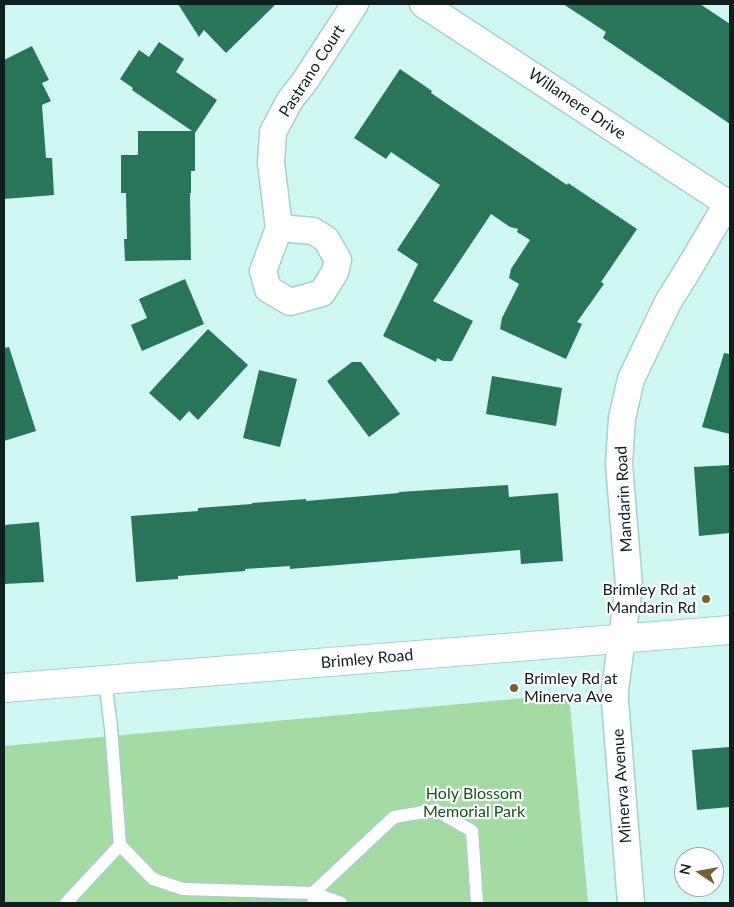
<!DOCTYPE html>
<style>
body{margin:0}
#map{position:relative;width:734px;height:907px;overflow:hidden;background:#cff8f3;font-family:Lato,sans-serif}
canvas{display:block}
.frame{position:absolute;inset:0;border:5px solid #0f1f1d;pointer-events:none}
.north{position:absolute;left:674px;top:847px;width:50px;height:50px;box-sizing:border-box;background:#fff;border:1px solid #9fa5a5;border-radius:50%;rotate:282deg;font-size:14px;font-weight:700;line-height:20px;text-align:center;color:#0f1f1d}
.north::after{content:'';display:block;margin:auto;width:18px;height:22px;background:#785f30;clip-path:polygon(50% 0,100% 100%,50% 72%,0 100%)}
</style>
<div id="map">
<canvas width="734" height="907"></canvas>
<div class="frame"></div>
<div class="north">N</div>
</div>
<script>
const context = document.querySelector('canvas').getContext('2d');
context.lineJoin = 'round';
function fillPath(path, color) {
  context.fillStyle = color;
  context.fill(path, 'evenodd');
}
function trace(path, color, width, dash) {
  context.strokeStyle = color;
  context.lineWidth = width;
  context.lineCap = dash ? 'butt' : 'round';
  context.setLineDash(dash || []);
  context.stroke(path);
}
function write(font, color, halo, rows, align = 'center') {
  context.font = font + ' Lato,sans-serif';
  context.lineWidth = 4.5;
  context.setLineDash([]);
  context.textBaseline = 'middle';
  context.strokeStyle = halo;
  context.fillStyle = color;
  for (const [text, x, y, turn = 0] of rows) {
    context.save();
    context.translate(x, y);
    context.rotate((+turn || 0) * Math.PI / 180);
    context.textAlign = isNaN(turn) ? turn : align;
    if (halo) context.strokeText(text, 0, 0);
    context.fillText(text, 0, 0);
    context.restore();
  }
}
const green = new Path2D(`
 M569,694L588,903H4V746Z`);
const building = new Path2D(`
 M178,4H276L226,53L204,30L199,37Z
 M563,4H700L730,24V124L603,38L606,32Z
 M159,42L184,59L176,72L217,100L195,133V171H191V193H190L191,260L125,261L124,239H127L126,193H121V155H138V131H192L132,90L133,88L120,79L139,50L149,57Z
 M32,46L49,80L42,83L51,101L42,105L46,158H52L54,195L4,199V60Z
 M400,69L432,91L431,93L567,185L568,183L637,229L601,282L604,284L577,322L582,324L566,359L500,329L502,318L519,284L509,278L511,269L530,240L517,232L518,229L510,227L491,214L433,301L473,321L452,361H443L437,358L436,362L383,336L418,264L397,250L440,185L391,152L386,159L354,138Z
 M185,279L204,324L142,351L131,325L147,318L139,299Z
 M208,329L248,365L198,420L189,411L180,421L149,393Z
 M9,347L36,431L4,441V348Z
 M724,353L730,354V434L702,427Z
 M352,362H361L400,414L369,437L327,381Z
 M259,370L297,379L280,447L243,438Z
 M492,376L562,388L556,426L486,414Z
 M730,465V533L699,536L694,467Z
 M508,485L509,497L558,493L563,561L521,564L520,550L290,569V566L245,569V571L178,576V579L136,582L131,516L198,511V508L252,504V503L306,499V501L399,493V492Z
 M39,522L44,582L4,584V525Z
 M730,747V807L697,810L692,750Z`);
const service = new Path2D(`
 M120,845L153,879L183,889L313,893L341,903
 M66,903L120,845L111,728L105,680
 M314,903L313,893L394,817L436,810L472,831L477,903`);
const minor = new Path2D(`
 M423,4L730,205
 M279,228L271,163L273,132L290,100L305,81L355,4
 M279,228L313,231L326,239L338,260L335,272L322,293L290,302L268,289L263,271Z
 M631,903L615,701V690L629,586L619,464L622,418L631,379L668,302L688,270L727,204`);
const secondary = new Path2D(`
 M4,688L730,630`);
const markers = [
 [706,599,5,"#785f30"],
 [514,688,5,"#785f30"]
];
const streetNames = [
 ["Pastrano Court",312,71,-57],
 ["Willamere Drive",577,104,34],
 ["Mandarin Road",624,499,-93],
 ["Brimley Road",367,659,-5],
 ["Minerva Avenue",622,786,-94]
];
const poiNames = [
 ["Brimley Rd at",696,590],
 ["Mandarin Rd",696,608],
 ["Brimley Rd at",524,679,"left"],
 ["Minerva Ave",524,697,"left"]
];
const parkNames = [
 ["Holy Blossom",474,794],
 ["Memorial Park",474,812]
];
fillPath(green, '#a3dba3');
fillPath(building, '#297559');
trace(service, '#a8d0cb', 15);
trace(minor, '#a8d0cb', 29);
trace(secondary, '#a8d0cb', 30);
trace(service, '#fff', 12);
trace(minor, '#fff', 26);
trace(secondary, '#fff', 28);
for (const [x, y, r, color] of markers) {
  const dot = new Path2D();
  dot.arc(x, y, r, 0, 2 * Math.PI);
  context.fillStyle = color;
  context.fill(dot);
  trace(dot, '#fff', 2);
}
write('16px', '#0f1f1d', '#fff', streetNames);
write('16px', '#0f1f1d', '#fff', poiNames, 'right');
write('16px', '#14541a', '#fff', parkNames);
</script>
